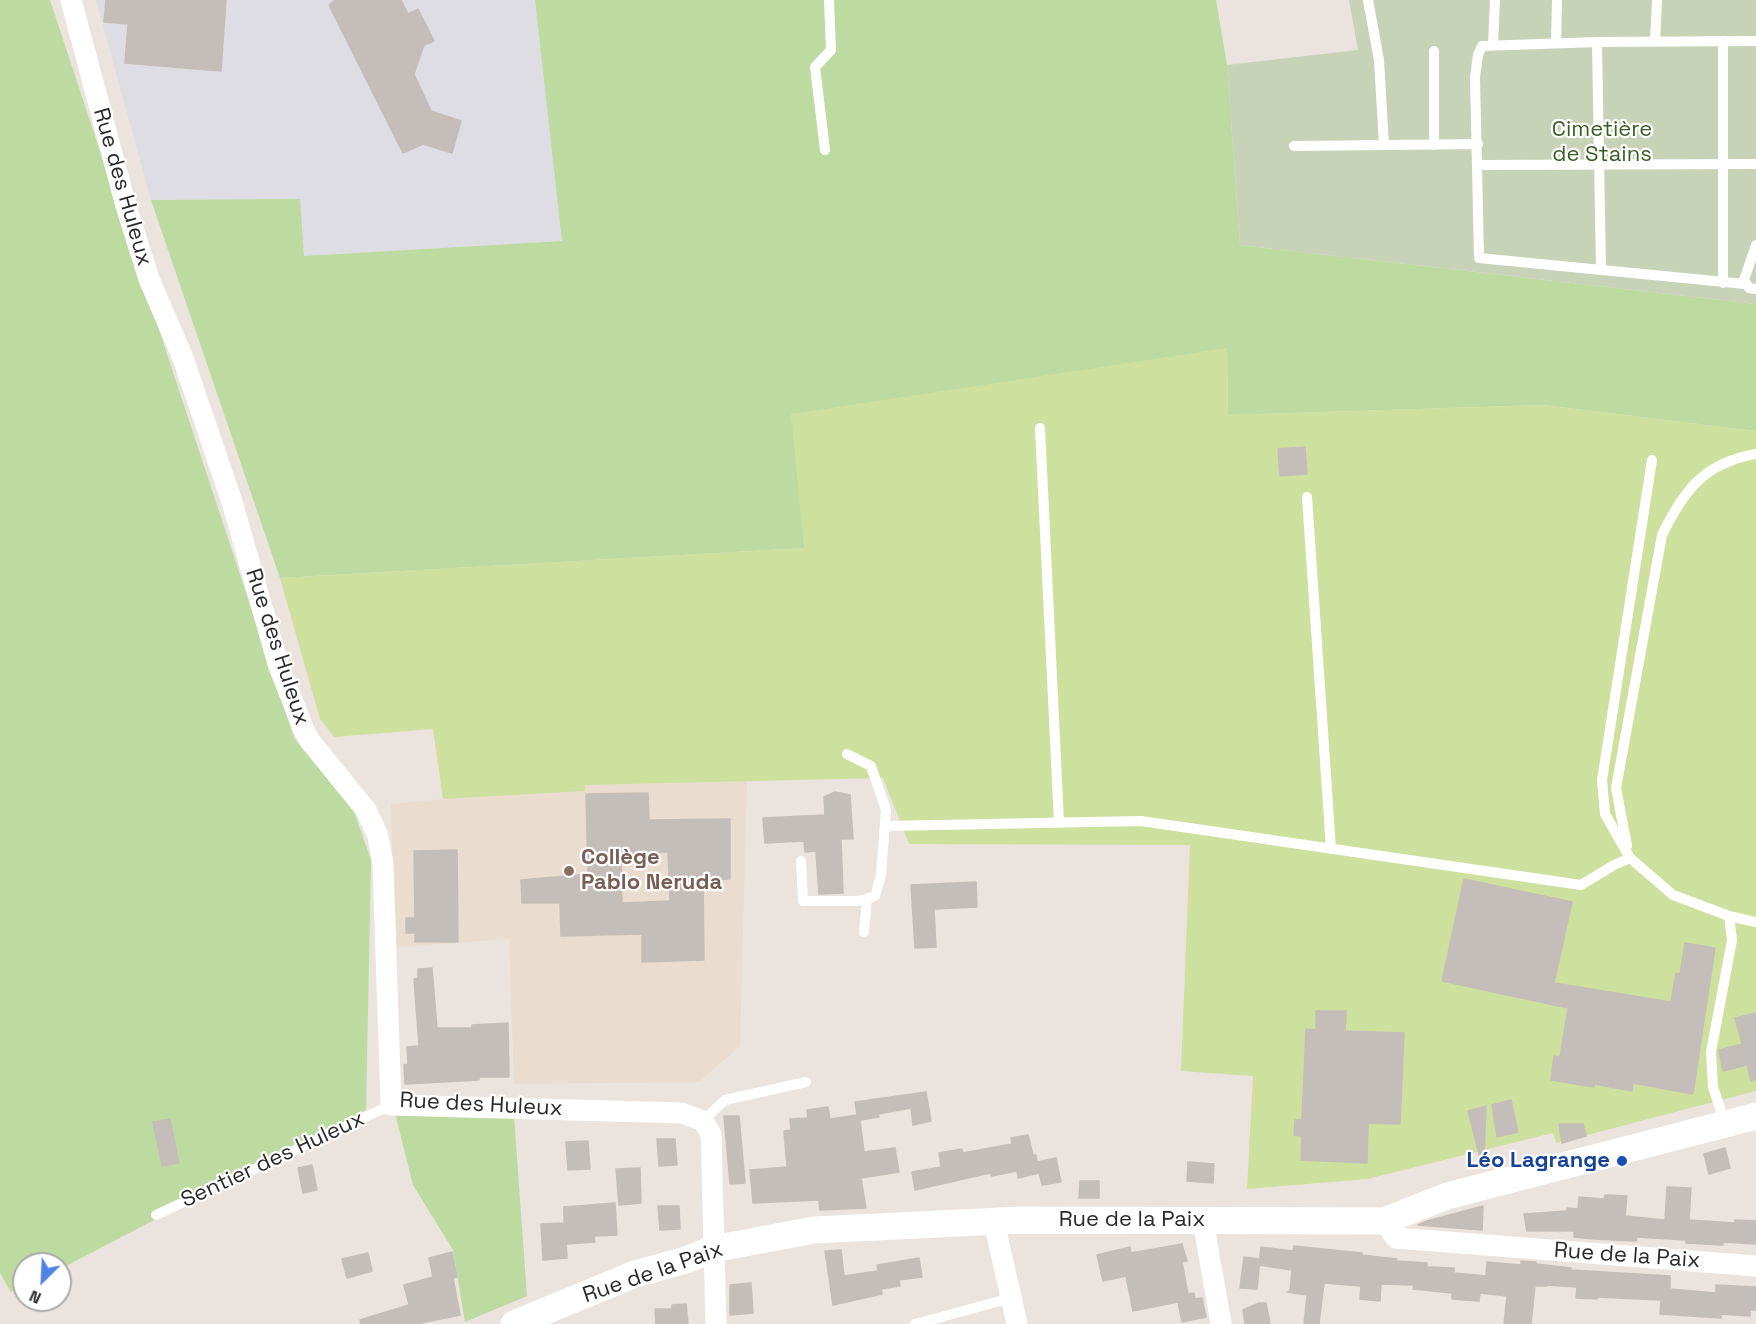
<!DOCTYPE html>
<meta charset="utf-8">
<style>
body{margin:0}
#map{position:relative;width:1756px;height:1324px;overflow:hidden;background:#eae3de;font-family:"Space Grotesk",sans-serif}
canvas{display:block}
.north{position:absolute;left:12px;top:1252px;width:60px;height:60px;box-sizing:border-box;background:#fff;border:2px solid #aaa;border-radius:50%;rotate:204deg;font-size:16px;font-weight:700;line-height:24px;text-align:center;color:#2a2a2a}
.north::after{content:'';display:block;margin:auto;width:21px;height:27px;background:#5183e4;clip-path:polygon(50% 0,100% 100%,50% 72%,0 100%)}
</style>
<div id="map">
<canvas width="1756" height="1324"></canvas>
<div class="north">N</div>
</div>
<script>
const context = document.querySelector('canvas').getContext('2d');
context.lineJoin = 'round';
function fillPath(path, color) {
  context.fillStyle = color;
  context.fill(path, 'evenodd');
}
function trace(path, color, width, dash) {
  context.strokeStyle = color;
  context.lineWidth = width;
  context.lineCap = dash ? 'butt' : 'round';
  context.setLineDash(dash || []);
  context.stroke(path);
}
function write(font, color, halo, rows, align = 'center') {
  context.font = font + ' "Space Grotesk",sans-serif';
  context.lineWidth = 4.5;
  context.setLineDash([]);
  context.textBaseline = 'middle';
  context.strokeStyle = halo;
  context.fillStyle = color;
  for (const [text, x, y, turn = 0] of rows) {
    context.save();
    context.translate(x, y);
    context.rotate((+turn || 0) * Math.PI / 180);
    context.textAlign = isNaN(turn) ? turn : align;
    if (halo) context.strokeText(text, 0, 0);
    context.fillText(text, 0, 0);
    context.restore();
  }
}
const industrial = new Path2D(`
 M96,0H535L563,241L304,256L299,199L151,200Z`);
const education = new Path2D(`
 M747,781L740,1046L699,1082L514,1084L509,939L395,947L391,804L443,799L584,791V785Z`);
const green = new Path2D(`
 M0,0H50L294,738L353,809L371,860L366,1110L60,1269V1264H24V1286L11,1292L0,1273Z
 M535,0H1216L1227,65L1240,245L1756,304V431L1543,405L1228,415L1227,348L804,548L280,578L151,200L300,199L304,256L562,241Z
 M395,1113L514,1116L527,1296L465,1322L453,1250L413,1185Z`);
const cemetery = new Path2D(`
 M1349,0H1756V304L1240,245L1227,65L1358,50Z`);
const pitch = new Path2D(`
 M1227,348L1228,415L1543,405L1756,431V1091L1556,1143L1553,1133L1367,1179L1247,1189L1253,1076L1181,1071L1190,845L909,844L883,778L585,785V791L443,799L433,729L334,737L320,719L280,578L804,548L791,414Z`);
const building = new Path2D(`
 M106,0H226L221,71L125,63L128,24L104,22Z
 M335,0H401L408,14L418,9L434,41L424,45L414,74L431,111L461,121L452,153L423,144L403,153L329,5Z
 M1305,447L1307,474L1280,476L1278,449Z
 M835,792L850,795L853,839H841L843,893L819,894L816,851L805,852L804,841L765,843L763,818L825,815L824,797Z
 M648,793L649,820L730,819V879L703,880L704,960L642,962V934L561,936L560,903H522L521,880L588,874L586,794ZM668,852L670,901L622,903L621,854Z
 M457,850L458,942H415V933H406V918H415L414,851Z
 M1464,879L1572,902L1554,983L1671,1002L1676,973L1680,974L1685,943L1715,948L1693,1094L1633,1083L1632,1091L1594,1084V1087L1551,1080L1554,1056L1560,1057L1568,1008L1442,981Z
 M976,882L977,907L934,909L936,947L915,948L911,885Z
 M432,968L437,1028H472V1025L508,1023L509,1077H479V1080L405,1084L404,1065L408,1064L407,1047L419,1046L414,979L418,978V969Z
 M1316,1011H1346L1345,1031L1404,1033L1400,1124L1368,1123L1367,1163L1301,1160L1302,1136L1294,1135L1295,1120H1302L1306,1029L1316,1030Z
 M1756,1013V1080L1751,1081L1747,1065L1723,1071L1719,1052V1050L1742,1044L1735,1018Z
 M926,1092L931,1121L913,1125L911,1108L878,1114L879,1117L860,1120L864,1152L895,1148L899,1172L861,1178L866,1208L820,1210L819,1200L753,1203L750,1170L787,1167L784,1131L791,1130L790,1119L808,1118L807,1110L828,1107L830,1119L857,1115L855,1102Z
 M1511,1100L1518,1132L1497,1137L1492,1105Z
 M1486,1106L1484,1158H1480L1468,1111Z
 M724,1116H739L745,1183L730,1184Z
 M170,1119L179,1163L162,1166L153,1122Z
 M1559,1124H1583L1586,1136L1562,1143Z
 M1028,1135L1033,1155H1036L1039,1173L1018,1178L1017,1171L992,1176L990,1173L915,1190L912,1172L941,1167L939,1153L962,1149L963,1153L1012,1144L1011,1138Z
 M657,1139H675L677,1165L659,1166Z
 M588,1141L590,1169L568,1170L566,1142Z
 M1725,1148L1730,1168L1709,1174L1704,1154Z
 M1056,1158L1061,1182L1042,1185L1037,1162Z
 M1188,1162L1214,1164L1213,1183L1187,1181Z
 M312,1165L317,1190L303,1193L298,1168Z
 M640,1168L641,1203L619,1205L616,1169Z
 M1080,1181H1099V1198H1079Z
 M1667,1187L1691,1188L1689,1220L1735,1223V1220L1756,1221V1244L1723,1242V1245L1686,1243V1240L1637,1237L1636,1241L1594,1239L1574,1237V1231H1527L1524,1214L1567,1211V1208L1578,1209L1579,1197L1604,1199L1605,1195L1627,1196L1625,1216L1665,1220Z
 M615,1203L617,1235L594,1236L595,1242L566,1244L567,1258L543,1260L541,1224L564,1223V1207Z
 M658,1206H679L680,1229L660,1230Z
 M1483,1206L1482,1230L1418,1225L1427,1221Z
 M1182,1244L1187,1261L1182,1262L1188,1294L1194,1293L1195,1299L1202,1298L1206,1317L1182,1322L1178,1302L1133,1311L1126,1276L1103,1281L1097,1255L1130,1247L1131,1253Z
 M1294,1246L1362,1253V1255L1397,1259L1396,1261L1427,1263V1267L1454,1268V1273L1486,1276L1487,1262L1521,1265V1261L1536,1262V1264L1571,1268V1270L1670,1276V1289L1716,1293V1285L1756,1287V1310H1750V1316L1721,1314V1318L1660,1314L1661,1300L1597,1297V1299L1576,1298L1577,1287L1547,1285V1286H1535L1531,1324H1504L1507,1296L1480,1293L1479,1301L1452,1299V1293L1413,1289L1414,1285L1381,1284L1380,1301L1360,1299L1361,1286L1324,1283L1319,1324H1304L1307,1295L1287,1292L1290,1291L1292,1270L1259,1265L1261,1247L1293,1251Z
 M841,1250L844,1276L878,1271L877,1265L919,1258L922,1277L899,1280L900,1286L881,1289L882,1294L833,1305L825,1251Z
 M452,1252L457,1277L453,1278L460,1315L416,1324H361L360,1320L409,1305L404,1285L433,1277L429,1258Z
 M368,1253L372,1271L347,1278L342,1259Z
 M1244,1257L1260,1259L1257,1289L1240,1288Z
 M751,1283L753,1313L730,1315V1285Z
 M1259,1303H1266L1270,1324H1245L1243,1310Z
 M686,1304L688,1324H656L655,1309H672V1305Z`);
const service = new Path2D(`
 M1368,0L1379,60L1384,145
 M1597,42L1601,270
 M1655,42L1657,0
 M1556,43L1557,0
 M1493,45L1495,0
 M1434,51V145
 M1294,146L1478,144
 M825,150L815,67L831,50L829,0
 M1479,165L1756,164
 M1756,245L1744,280L1749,288L1756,289
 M1723,283V41
 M1745,284L1479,258L1475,77L1478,55L1482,46L1597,42L1756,41
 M1040,428L1059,823
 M1652,460L1602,780L1605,814L1630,858L1673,895L1729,916L1756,922
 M1307,497L1331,849
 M886,826L1141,821L1581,885L1614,865L1630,858
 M1627,846L1616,788L1662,535C1684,490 1704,463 1756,454
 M801,861L803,901H858L875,896L881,875L886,810L871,766L847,754
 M864,932L867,899
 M703,1121L725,1100L806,1082
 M1725,1124L1713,1087L1711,1052L1732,940L1729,916
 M156,1215L391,1105
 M915,1324L1011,1298`);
const minor = new Path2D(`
 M71,0L126,206L149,279L183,358L232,502L279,667L304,730L310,741L366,810L378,836L383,864L391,1105L682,1113L703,1121L711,1134L716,1324
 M1203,1220L1221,1324
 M1384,1221L1396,1238L1756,1266
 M994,1222L1017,1324`);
const tertiary = new Path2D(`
 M514,1324L635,1274L686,1260L713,1249L814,1230L1021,1220L1384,1221L1447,1196L1756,1116`);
const markers = [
 [569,871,6,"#8d6e63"],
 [1622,1161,6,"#1a4fb4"]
];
const parkNames = [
 ["Cimetière",1602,130],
 ["de Stains",1602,155]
];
const streetNames = [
 ["Rue des Huleux",122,187,74],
 ["Rue des Huleux",277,647,72],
 ["Rue des Huleux",481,1105,3],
 ["Sentier des Huleux",273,1160,-25],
 ["Rue de la Paix",1132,1220],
 ["Rue de la Paix",1627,1256,4],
 ["Rue de la Paix",653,1273,-19]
];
const educationNames = [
 ["Collège",581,858],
 ["Pablo Neruda",581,883]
];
const transitNames = [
 ["Léo Lagrange",1610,1161]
];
fillPath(industrial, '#dedde4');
fillPath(education, '#eaddcf');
fillPath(green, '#bddaa1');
fillPath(cemetery, '#c8d2b7');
fillPath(pitch, '#cee09e');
fillPath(building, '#c3beb9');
trace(building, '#c5beb8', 1.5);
trace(service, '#fff', 10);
trace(minor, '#fff', 21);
trace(tertiary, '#fff', 27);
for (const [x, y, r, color] of markers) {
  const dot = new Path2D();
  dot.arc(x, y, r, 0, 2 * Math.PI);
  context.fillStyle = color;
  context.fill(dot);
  trace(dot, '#fff', 2);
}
write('22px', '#385e23', '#fff', parkNames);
write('22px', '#2a2a2a', '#fff', streetNames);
write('bold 22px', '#785e54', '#fff', educationNames, 'left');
write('bold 22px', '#164399', '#fff', transitNames, 'right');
</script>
